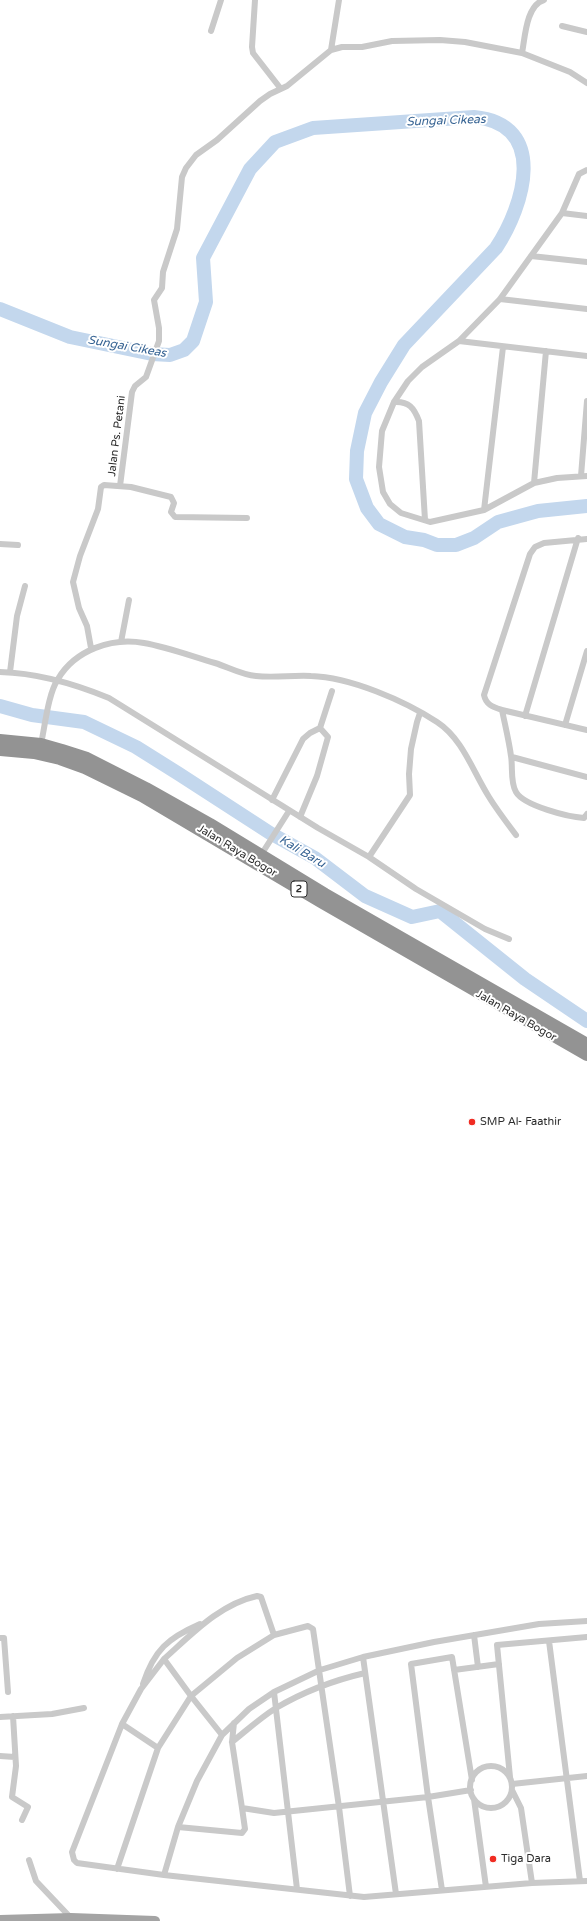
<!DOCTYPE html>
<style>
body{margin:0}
canvas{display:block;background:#fff}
</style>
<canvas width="587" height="1921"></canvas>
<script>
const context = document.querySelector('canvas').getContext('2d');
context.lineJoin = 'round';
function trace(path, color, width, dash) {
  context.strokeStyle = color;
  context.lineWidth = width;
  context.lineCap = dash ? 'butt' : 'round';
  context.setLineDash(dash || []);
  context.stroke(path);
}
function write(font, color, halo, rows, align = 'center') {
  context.font = font + ' "Varela Round",sans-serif';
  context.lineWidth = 4;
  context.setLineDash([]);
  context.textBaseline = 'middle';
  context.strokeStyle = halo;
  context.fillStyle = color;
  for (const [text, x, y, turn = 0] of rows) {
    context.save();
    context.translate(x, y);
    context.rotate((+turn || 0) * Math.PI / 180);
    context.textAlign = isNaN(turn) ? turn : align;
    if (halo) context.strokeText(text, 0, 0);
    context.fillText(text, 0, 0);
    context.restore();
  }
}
const river = new Path2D(`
 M0,309L70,337L152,354L170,355L184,350L193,341L206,302L203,258L250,169L275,142L313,128L474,117C549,124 524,206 496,248L404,345L381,382L365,413L357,451L356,479L367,508L379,524L405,537L424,540L437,545H456L474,538L498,522L538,511L587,506
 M0,706L32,715L84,722L136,747L179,774L270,833L315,858L365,896L412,917L440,911L525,979L587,1021`);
const street = new Path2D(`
 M255,0L252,47L253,53L281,89
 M544,0C526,5 525,38 522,53L570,72L587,83
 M562,26L587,32
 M211,31L221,0
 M331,50L339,0
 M587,170L579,174L562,213L500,299L459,341L422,367L408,381L394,402L382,431L379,467L383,492L390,504L401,513L430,522L484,510L534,483L557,478L587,476
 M562,213L587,216
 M531,256L587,262
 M500,299L587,309
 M459,341L587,356
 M394,402C409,401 414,408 419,421L425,520
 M581,476L587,401
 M534,483L546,351
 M120,486L132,392L135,386L146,377L159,341V328L154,300L162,288L163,272L177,229L182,177L186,168L196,155L217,140L260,101L270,94L287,86L331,50L342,47H362L392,41L440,40L465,42L522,53
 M484,510L503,347
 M587,539L544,543L535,547L530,554L484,695C486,705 493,707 502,710C505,725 509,741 511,756C513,767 510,782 516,792C524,806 569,817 584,818L587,814
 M0,544L18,545
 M121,642L129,600
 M91,648L87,626L79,608L73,582L80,556L98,509L101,487L104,485L131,487L171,497L174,503L171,512L175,517L247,518
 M0,672C38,673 75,684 109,698L318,828L369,857L416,889L485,929L509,939
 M10,672L17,616L25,586
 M502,710L587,730
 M525,716L578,538
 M565,725L587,651
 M41,744C45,726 48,694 58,679C75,650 112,637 144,643C167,647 191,656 215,663C228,667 242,675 256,676C274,678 293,675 311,676C350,677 405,701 437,722C463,739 473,772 489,797C497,810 507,823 516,835
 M512,757L587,777
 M272,800L303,739L310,733L320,728L332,691
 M300,817L317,776L328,737L320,728
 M261,855L289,811
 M369,857L410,795L409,774L411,749L417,722L420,713
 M587,1621L539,1624L434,1642L363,1657L320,1670L274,1692L249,1709L222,1735L197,1781L178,1827L164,1875L364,1897L532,1883L587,1881
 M474,1635L478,1667
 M0,1638H4L8,1692
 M549,1641L580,1881
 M363,1657L396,1894
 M454,1670L499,1664
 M143,1684C154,1650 168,1638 200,1624
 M274,1692L297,1889
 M13,1716L16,1766L12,1797L28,1807L22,1820
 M0,1717L52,1714L84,1708
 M234,1723L232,1742L242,1808L274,1813L428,1797L411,1664L452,1657L472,1780
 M122,1724L158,1748
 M222,1735L191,1696L237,1658L274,1635L308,1626L313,1629L339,1807L350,1896
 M232,1742C246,1731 260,1718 276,1708C303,1692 335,1680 365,1673
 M0,1756L15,1757
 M470 1787a21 21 0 1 1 42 0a21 21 0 1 1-42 0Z
 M510,1777L497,1645L587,1637
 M512,1784L587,1776
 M512,1790L521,1808L532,1883
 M474,1799L486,1887
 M178,1827L242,1833L245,1829L242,1808
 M29,1860L36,1881L71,1918
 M117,1869L158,1748L191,1696L164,1659C192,1634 220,1604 257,1596L261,1597L274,1635
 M164,1875L77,1863L74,1860L72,1852L122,1724L141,1689L164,1659
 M442,1890L428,1797L471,1790`);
const primary = new Path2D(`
 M0,1920L71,1918L155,1921`);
const highway = new Path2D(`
 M0,740L41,744L62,750L87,758L146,788L210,824L325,894L587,1044
 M0,750L34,753L60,759L85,768L142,796L321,902L587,1055`);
const markers = [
 [472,1122,4,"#f02c22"],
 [493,1859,4,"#f02c22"]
];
const shields = [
 [299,889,16]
];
const shieldNames = [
 ["2",299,889]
];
const streetNames = [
 ["Jalan Ps. Petani",117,436,-83],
 ["Jalan Raya Bogor",237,851,31],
 ["Jalan Raya Bogor",516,1016,30]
];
const poiNames = [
 ["SMP Al- Faathir",480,1122],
 ["Tiga Dara",501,1859]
];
const waterNames = [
 ["Sungai Cikeas",446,121,-2],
 ["Sungai Cikeas",127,347,10],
 ["Kali Baru",302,852,31]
];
trace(river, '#c3d7ed', 14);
trace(street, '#c9c9c9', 6);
trace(primary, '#a4a4a4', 10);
trace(highway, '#939393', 12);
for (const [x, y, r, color] of markers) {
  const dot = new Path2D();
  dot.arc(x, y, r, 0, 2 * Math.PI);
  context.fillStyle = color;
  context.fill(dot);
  trace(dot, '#fff', 1.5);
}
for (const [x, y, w] of shields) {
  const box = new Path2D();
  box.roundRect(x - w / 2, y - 8, w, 16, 3);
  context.fillStyle = '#fff';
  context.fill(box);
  trace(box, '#2c2c2c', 1);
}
write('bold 10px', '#2c2c2c', null, shieldNames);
write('11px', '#2c2c2c', '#fff', streetNames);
write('11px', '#2c2c2c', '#fff', poiNames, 'left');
write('italic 12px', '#366393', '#fff', waterNames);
</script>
